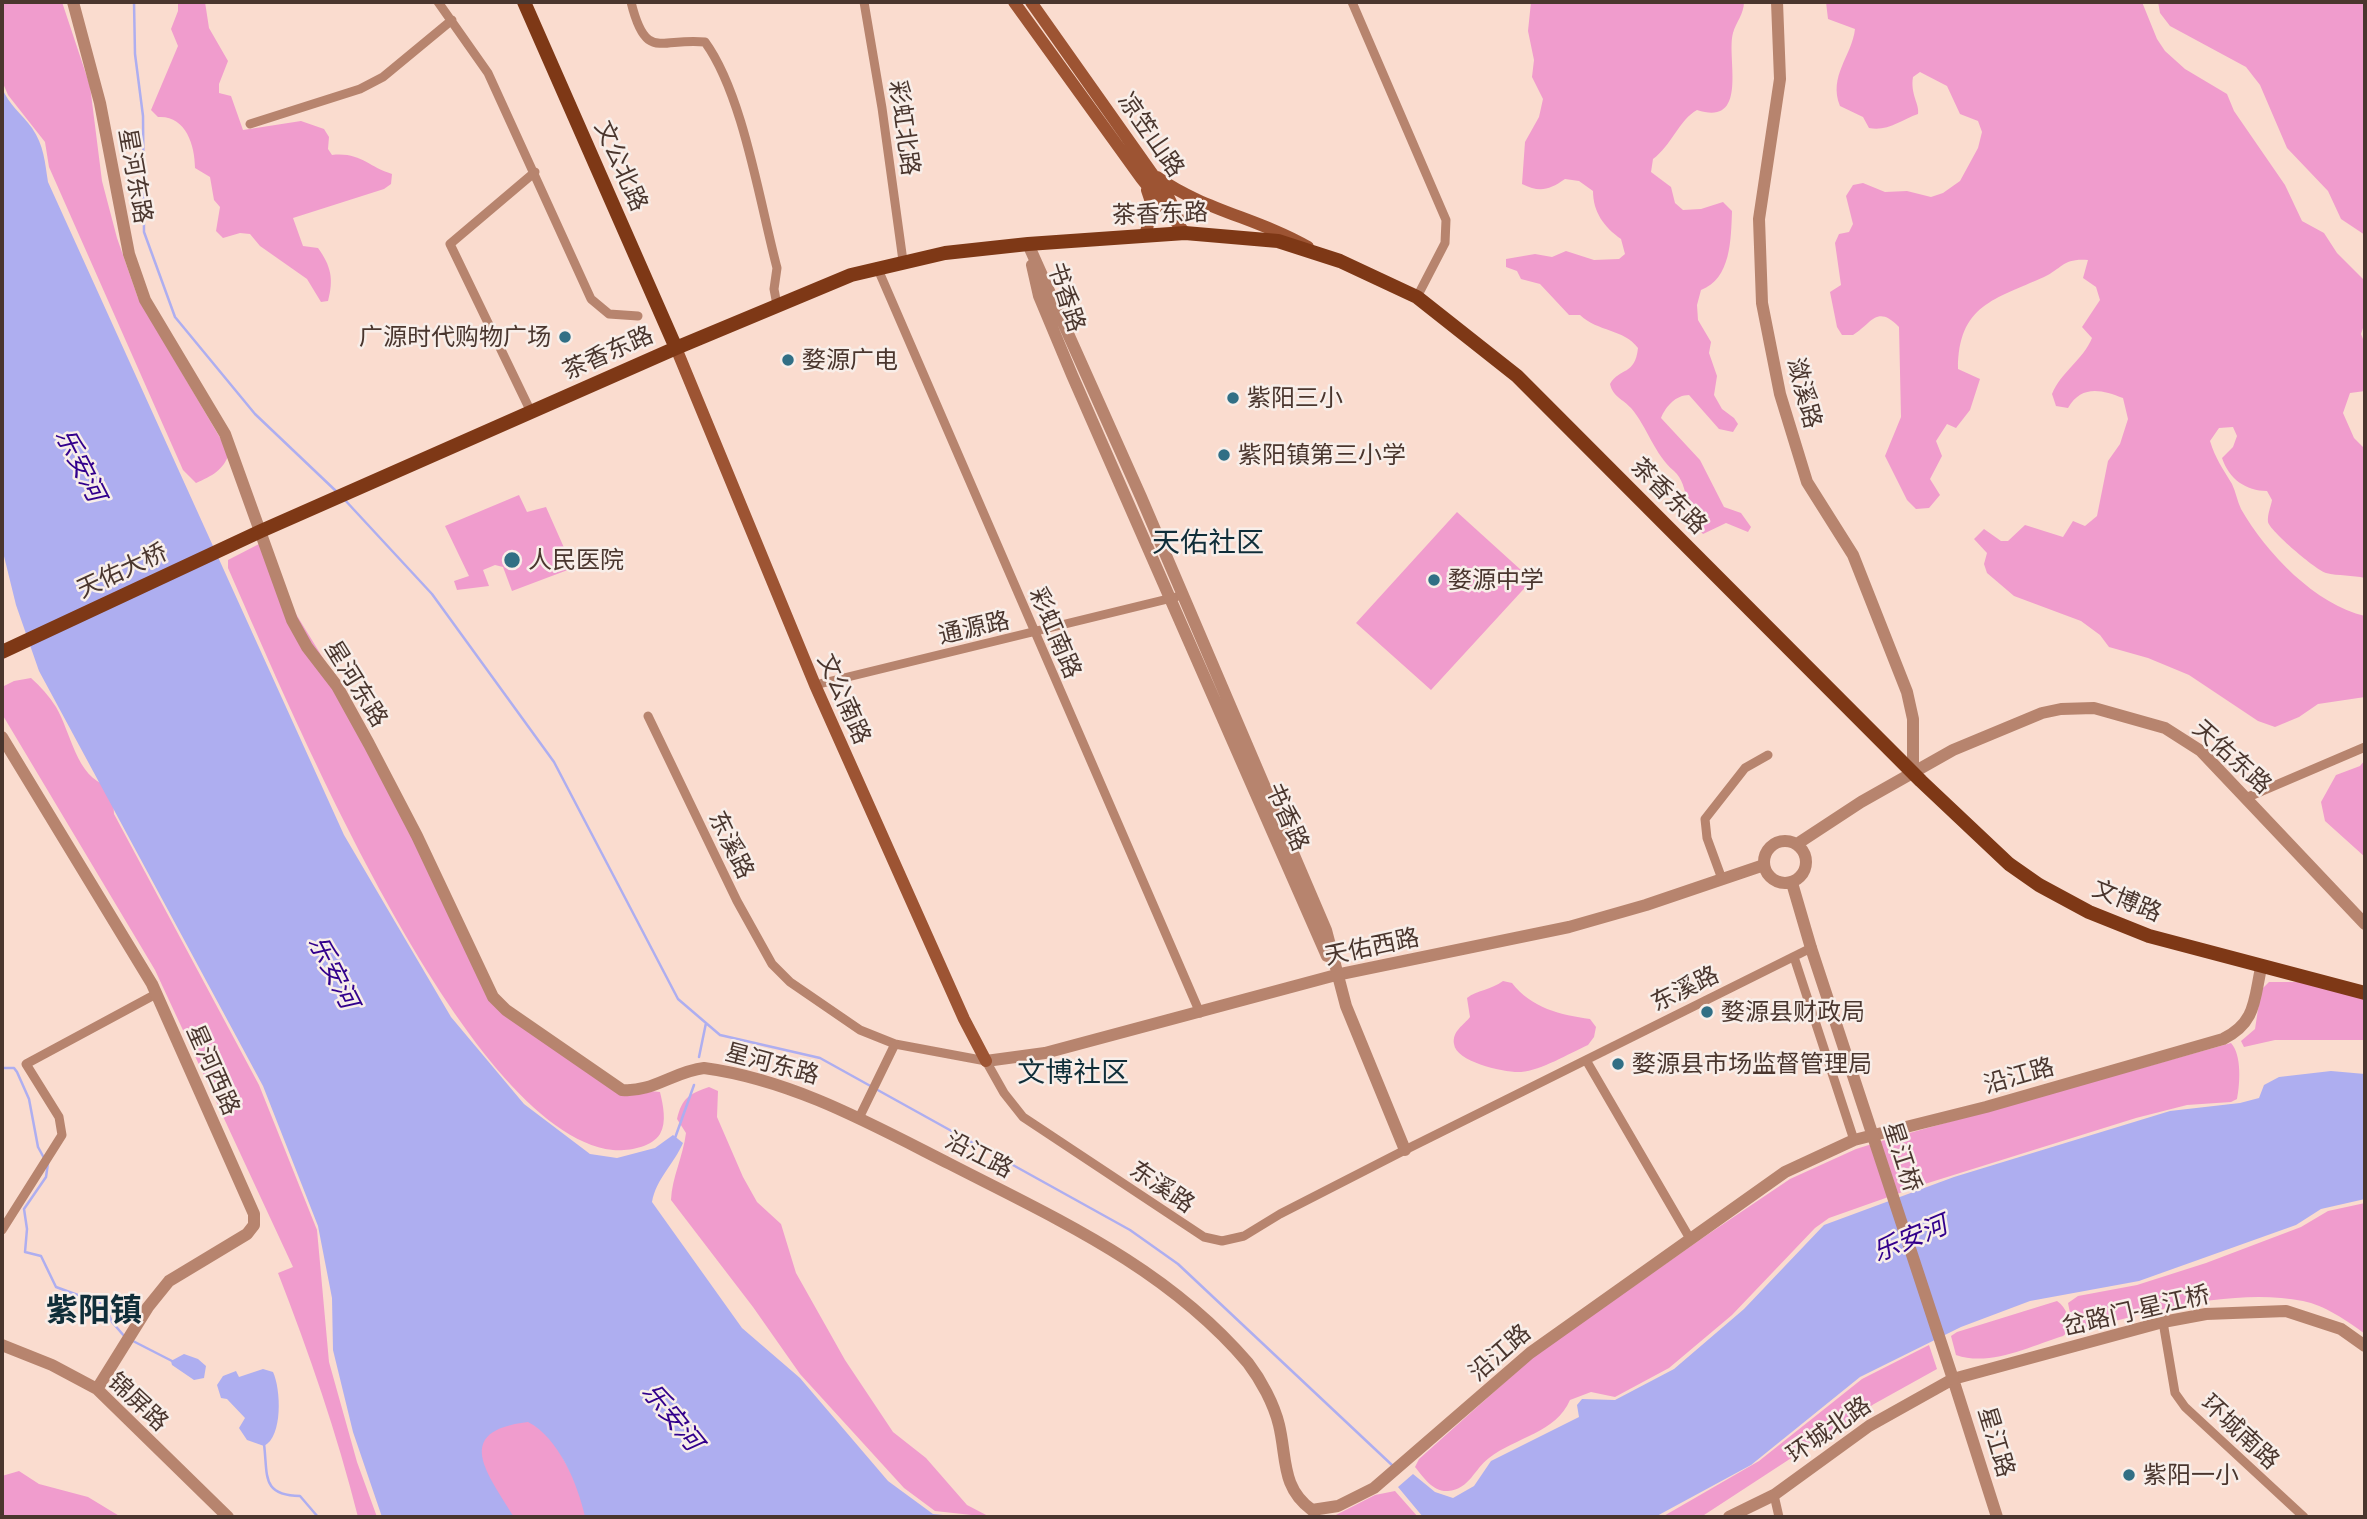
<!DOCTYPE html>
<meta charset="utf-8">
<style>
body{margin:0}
#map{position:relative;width:2367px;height:1519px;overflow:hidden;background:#fadccf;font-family:"Asap Condensed",sans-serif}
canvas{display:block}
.frame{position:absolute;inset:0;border:4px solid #4a362e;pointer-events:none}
</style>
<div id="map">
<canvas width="2367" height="1519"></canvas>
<div class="frame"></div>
</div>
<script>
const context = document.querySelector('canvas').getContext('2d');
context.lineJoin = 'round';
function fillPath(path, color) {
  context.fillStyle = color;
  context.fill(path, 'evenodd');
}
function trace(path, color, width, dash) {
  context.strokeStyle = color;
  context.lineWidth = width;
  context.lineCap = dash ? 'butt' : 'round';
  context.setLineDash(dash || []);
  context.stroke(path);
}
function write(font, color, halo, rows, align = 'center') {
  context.font = font + ' "Asap Condensed","Noto Sans SC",sans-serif';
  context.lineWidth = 5;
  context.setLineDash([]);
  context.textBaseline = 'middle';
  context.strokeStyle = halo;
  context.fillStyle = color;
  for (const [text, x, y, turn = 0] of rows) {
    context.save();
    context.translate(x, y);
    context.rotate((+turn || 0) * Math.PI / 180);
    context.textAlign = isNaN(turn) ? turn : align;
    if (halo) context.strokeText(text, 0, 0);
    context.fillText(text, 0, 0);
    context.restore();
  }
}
const green = new Path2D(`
 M2,2H62L90,86L102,181L117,238L138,298L229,453C224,470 212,476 196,483L183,470L49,167L45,142L8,95L2,81Z
 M178,2H205L209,28L228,61L219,84V93L231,96L243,130L301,121L324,129L329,137L328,149L332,155C361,152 368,167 392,174L391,184L384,189L293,218L303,246L318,248C331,266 334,279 328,301L321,302L307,279L260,246L250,234L240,233L223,238L216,231L220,207L214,200L210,177L195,168C195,144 185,115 158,117L151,110L178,46L171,29L178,11Z
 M1531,2H1744C1744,14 1736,22 1733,33C1726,58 1750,127 1697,110C1679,120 1671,146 1653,159L1651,172L1671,187L1675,203L1683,210L1701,209L1723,202L1732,211C1731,239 1731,279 1701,290L1697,305L1698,320L1711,342L1709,353L1717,376L1714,395L1722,409L1734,418L1738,424L1733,432L1719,429L1689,395C1676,395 1666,406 1661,418L1700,460L1724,507L1741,513L1751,527L1748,532L1726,523L1703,534C1682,514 1691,486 1674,471C1654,454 1648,428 1631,408C1623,399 1613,397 1610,384C1620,367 1635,376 1638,348C1624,329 1598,332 1580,315H1569L1540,284L1521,279L1517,271L1506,267V259L1535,254L1552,257L1566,251L1594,260L1619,259L1625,254L1621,239C1604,227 1593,212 1593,191L1579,181L1565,179C1549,190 1540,193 1522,184L1525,142L1539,117L1543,99L1532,77L1534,60L1528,31Z
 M1826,2H2142L2157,39L2165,51L2185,69L2227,94L2234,111L2285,185L2302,221L2324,233L2337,253L2365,281V322L2361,334L2365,344V391L2350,393L2343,413L2354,438L2365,449V578C2353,575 2338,576 2326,573C2316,570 2270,531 2268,522C2267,515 2271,506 2272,500L2267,491C2246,491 2229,479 2222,458L2233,447L2237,436L2233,427L2219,428L2210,441C2215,458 2223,469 2232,484C2236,492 2237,501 2241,509C2266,553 2316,605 2365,616V697L2318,704L2299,717L2275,727L2258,721L2189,675L2148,658L2109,647L2100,635L2081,621L2014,596L1987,573L1984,564L1987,553L1974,539L1984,529L2001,541H2008L2025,525L2063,537L2073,521L2085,526L2097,516L2108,461L2120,444L2128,419L2123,398C2101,389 2081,385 2068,408L2056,406L2052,394C2061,372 2083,360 2092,338L2082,327L2100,300L2096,287L2083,278L2088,260C2063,258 2063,268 2044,277C1995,299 1958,305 1958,369L1980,379L1970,410L1956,428L1947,424L1936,441L1942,456L1930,479L1940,495L1929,508L1916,509L1907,500L1885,456L1901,417L1899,327C1877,304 1872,323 1853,335H1842L1837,327L1830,292L1841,285L1835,243L1839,234L1849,232L1853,224L1846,196L1853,185L1863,183L1885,192L1907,191L1931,197L1943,193L1960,181L1978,148L1982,132L1978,121L1960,114L1947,86L1920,72L1913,77C1910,94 1920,105 1918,114C1901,120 1887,132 1869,128L1863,117L1840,106C1828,76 1852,56 1855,29L1828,19Z
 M2158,2H2365V235L2341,219L2328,191L2287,148L2260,85L2246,67L2170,26L2160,13Z
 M519,495L527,512L546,507L573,568L512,591L503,567L495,565L483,570L489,586L457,590L454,581L469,576L445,526Z
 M1457,512L1532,580L1431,690L1356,623Z
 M259,544L272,575L350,702L491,999L609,1087L660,1092C663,1105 667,1122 660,1134C651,1148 628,1151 613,1150C464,1133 285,696 228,568V560Z
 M31,678C41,687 49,696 56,707C71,732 76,777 108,786L113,798L114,814L259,1085L317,1230L329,1362L357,1462L377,1517H358C337,1433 309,1353 278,1273L293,1267L155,970L2,714V687L14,681Z
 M2365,760V857L2325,821L2321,802L2336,775L2360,766Z
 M1503,981L1512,983C1531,1008 1561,1015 1590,1019L1596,1027L1594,1037L1588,1045C1568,1054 1542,1070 1521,1072C1505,1073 1456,1062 1454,1044C1452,1031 1464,1025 1470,1017L1467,998C1477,990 1491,990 1503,981Z
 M2269,982H2303L2365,998V1040H2275L2244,1047L2241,1041L2255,1029L2261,990Z
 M2231,1043C2242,1055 2240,1084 2237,1099L2231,1102L2187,1105L2136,1118L1928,1183L1829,1218L1815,1228L1732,1315L1669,1368L1615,1397L1591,1392L1570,1400C1556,1433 1516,1437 1489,1458C1474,1469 1470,1489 1448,1491C1433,1492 1423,1477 1415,1467L1419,1459L1533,1357L1701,1239L1790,1179L1856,1149L1888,1139Z
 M709,1087L718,1091L717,1117L743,1177L757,1202L781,1224L796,1273L845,1360L893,1432L926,1458L967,1505L990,1517L935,1511L904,1488L800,1374L753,1307L671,1200C672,1177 683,1157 686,1133L677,1119C682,1098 689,1094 709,1087Z
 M2365,1203V1334C2348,1321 2324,1305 2303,1301C2231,1287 2142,1313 2074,1333L2068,1303L2078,1296L2137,1285L2206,1263L2301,1227L2328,1211Z
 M336,1259L534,1405L595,1517H388Z
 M2057,1301C2067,1308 2070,1319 2069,1331L2063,1336C2031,1346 1990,1367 1956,1355L1951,1336L1957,1332Z
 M1929,1345L1937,1369L1874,1404L1701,1517H1662L1759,1461L1862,1379Z
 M19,1471L39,1484L88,1497L121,1517H2V1476Z
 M1395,1491L1418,1517H1310H1332L1375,1495Z`);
const water = new Path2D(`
 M2,88C9,105 22,114 32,128C44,145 45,163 48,182L344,835L451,1017L524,1104L590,1154L617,1158L655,1148L673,1135L683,1143C674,1164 656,1179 652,1202L742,1328L800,1378L888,1481L933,1514L963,1517H585C578,1485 559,1438 528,1422C451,1431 488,1474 514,1517H382L353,1432L333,1350L332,1298L318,1226L263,1086L39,671L16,605L2,548Z
 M2331,1071L2365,1074V1199L2321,1209L2296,1225L2139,1281L2030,1301L1961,1327L1860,1377L1751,1465L1655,1517H1423L1398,1487L1413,1474L1435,1492L1453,1498L1474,1486L1491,1461L1579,1417L1577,1405L1582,1399L1615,1400L1674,1369L1744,1309L1824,1225L1954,1177L2170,1111L2240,1103L2259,1098L2264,1085L2279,1077Z
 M184,1354L198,1359L206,1366L204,1378L194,1380L172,1365L171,1361Z
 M263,1369L273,1372C281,1389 283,1437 264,1446L247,1440L239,1428L245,1418L227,1399L221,1398L217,1385L223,1376L236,1371L239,1377Z`);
const stream = new Path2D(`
 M134,2L135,54L143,116L144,232L175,317L255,414L337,492
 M344,499L432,594L554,762L678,999L720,1035L820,1058L1130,1230L1178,1264L1393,1466
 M699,1057L706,1023
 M2,1068H14L17,1072L29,1099L38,1147L44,1158
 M675,1138L694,1085
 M48,1163L46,1177L24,1209L27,1229L25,1252L41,1256L56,1287L105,1305L112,1322L125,1337
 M131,1340L172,1361
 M264,1444C268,1476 261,1495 300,1496L318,1517`);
const minor = new Path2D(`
 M438,2L488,73L591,299L609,314L638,316
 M631,2C646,63 661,37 705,42C743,94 760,204 777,268L774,289L777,305
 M864,2L882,108L903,261
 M1352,2L1446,220L1445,243L1417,297
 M250,124L360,89L383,77L452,20
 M877,267L1200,1013
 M531,412L450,244L535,172
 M815,685L1176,597
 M648,716L737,901L772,964L790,982L860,1030L895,1044L986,1061L1004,1093L1023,1117L1204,1237L1222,1241L1244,1236L1280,1214L1405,1150L1811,948
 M2248,797L2365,747
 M1722,879L1707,838L1705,819L1745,768L1768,755
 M1794,957L1854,1140
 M1586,1060L1689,1237
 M859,1118L895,1044
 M2,1230L62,1135L59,1117L26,1064L156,994
 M2163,1322L2175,1393L2185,1407L2304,1517
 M1774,1495L1779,1517`);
const tertiary = new Path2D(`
 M73,2L100,103L129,254L145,300L225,434L292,620L307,647L337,686L369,744L417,836L493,997L506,1010L622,1090C651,1093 675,1071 704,1068C793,1080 871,1124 950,1164C1059,1220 1167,1268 1248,1363C1261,1380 1274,1404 1279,1425C1287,1458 1281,1488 1312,1510L1338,1506L1374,1488L1530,1353L1785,1172L1854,1140L1986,1107L2223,1039C2256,1023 2254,1000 2261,968
 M1777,2L1780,79L1759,219L1762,303L1780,394L1807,482L1853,555L1907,692L1913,719V771
 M1028,244L1141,497L1326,930L1346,1006L1405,1150
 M1032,265L1039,296L1072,375L1327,956
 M2,737L152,984L254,1214V1225L247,1234L169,1281L148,1307L97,1389
 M1764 862a21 21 0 1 1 42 0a21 21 0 1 1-42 0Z
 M1797,844L1861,802L1953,750L2042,713L2061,709L2094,708L2165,728L2201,751L2365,924
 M1792,883L1811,948
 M986,1061L1045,1053L1336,975L1569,927L1646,905L1764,865
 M2,1345L52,1365L97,1389L228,1517
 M1953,1379L1997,1517
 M1729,1517L1774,1495L1869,1426L1953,1379L2163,1322L2206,1314L2286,1311L2341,1329L2365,1346`);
const secondary = new Path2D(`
 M1014,2L1141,178L1185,233
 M1031,2L1168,196L1178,217
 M1157,177C1203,210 1260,219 1308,247
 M1145,235L1153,208L1147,190
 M676,348L815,685L964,1019L986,1061`);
const primary = new Path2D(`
 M524,2L676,348
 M2,652L261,531L676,348L851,275L945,253L1028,244L1185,233L1278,241L1340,261L1417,297L1517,376L1921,781L2009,864L2039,885L2089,912L2149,936L2365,993`);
const tertiaryBridge = new Path2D(`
 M1811,948L1953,1379`);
const markers = [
 [565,337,7,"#316f85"],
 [788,360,7,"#316f85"],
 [1233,398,7,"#316f85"],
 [1224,455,7,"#316f85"],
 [512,560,9,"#316f85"],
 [1434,580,7,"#316f85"],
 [1707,1012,7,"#316f85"],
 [1618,1064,7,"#316f85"],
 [2129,1475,7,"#316f85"]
];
const streetNames = [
 ["彩虹北路",904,128,82],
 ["凉笠山路",1151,135,55],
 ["文公北路",621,166,66],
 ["星河东路",135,176,80],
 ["茶香东路",1160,214,-2],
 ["书香路",1066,297,72],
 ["茶香东路",608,353,-24],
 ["潋溪路",1804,393,75],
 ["茶香东路",1669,496,45],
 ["天佑大桥",122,571,-25],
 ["通源路",974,628,-13],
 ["彩虹南路",1055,633,67],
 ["星河东路",356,684,58],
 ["文公南路",844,699,66],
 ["天佑东路",2232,757,42],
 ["书香路",1287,817,66],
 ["东溪路",731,845,64],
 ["文博路",2127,901,22],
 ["天佑西路",1372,947,-12],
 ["东溪路",1685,989,-26],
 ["星河东路",772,1064,15],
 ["星河西路",213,1070,66],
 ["沿江路",2019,1076,-16],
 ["沿江路",979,1155,27],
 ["星江桥",1902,1157,72],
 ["东溪路",1162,1187,34],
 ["岔路门-星江桥",2136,1311,-13],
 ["沿江路",1500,1353,-41],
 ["锦屏路",138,1402,43],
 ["环城北路",1829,1430,-35],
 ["环城南路",2240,1432,43],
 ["星江路",1996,1442,73]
];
const poiNames = [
 ["广源时代购物广场",551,337,"right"],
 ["婺源广电",802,360],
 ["紫阳三小",1247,398],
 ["紫阳镇第三小学",1238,455],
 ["人民医院",528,560],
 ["婺源中学",1448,580],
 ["婺源县财政局",1721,1012],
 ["婺源县市场监督管理局",1632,1064],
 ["紫阳一小",2143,1475]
];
const waterNames = [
 ["乐安河",80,465,63],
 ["乐安河",333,972,63],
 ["乐安河",1910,1239,-23],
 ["乐安河",672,1417,51]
];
const quarterNames = [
 ["天佑社区",1208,543],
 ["文博社区",1073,1073]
];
const districtNames = [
 ["紫阳镇",94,1311]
];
fillPath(green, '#f09ccd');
fillPath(water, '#aeaef0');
trace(stream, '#aeaef0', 2.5);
trace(minor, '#b7846e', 9);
trace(tertiary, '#b7846e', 12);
trace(secondary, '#9d5433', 12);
trace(primary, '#7e3816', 14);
trace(tertiaryBridge, '#b7846e', 12);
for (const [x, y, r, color] of markers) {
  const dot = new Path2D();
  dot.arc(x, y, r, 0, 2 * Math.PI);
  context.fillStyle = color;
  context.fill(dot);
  trace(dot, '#f8eee9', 2.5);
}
write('24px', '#4a362e', '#f8eee9', streetNames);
write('24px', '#4a362e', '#f8eee9', poiNames, 'left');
write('italic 26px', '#32008c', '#f8eee9', waterNames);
write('28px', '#102e39', '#f8eee9', quarterNames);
write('bold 32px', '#102e39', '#f8eee9', districtNames);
</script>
